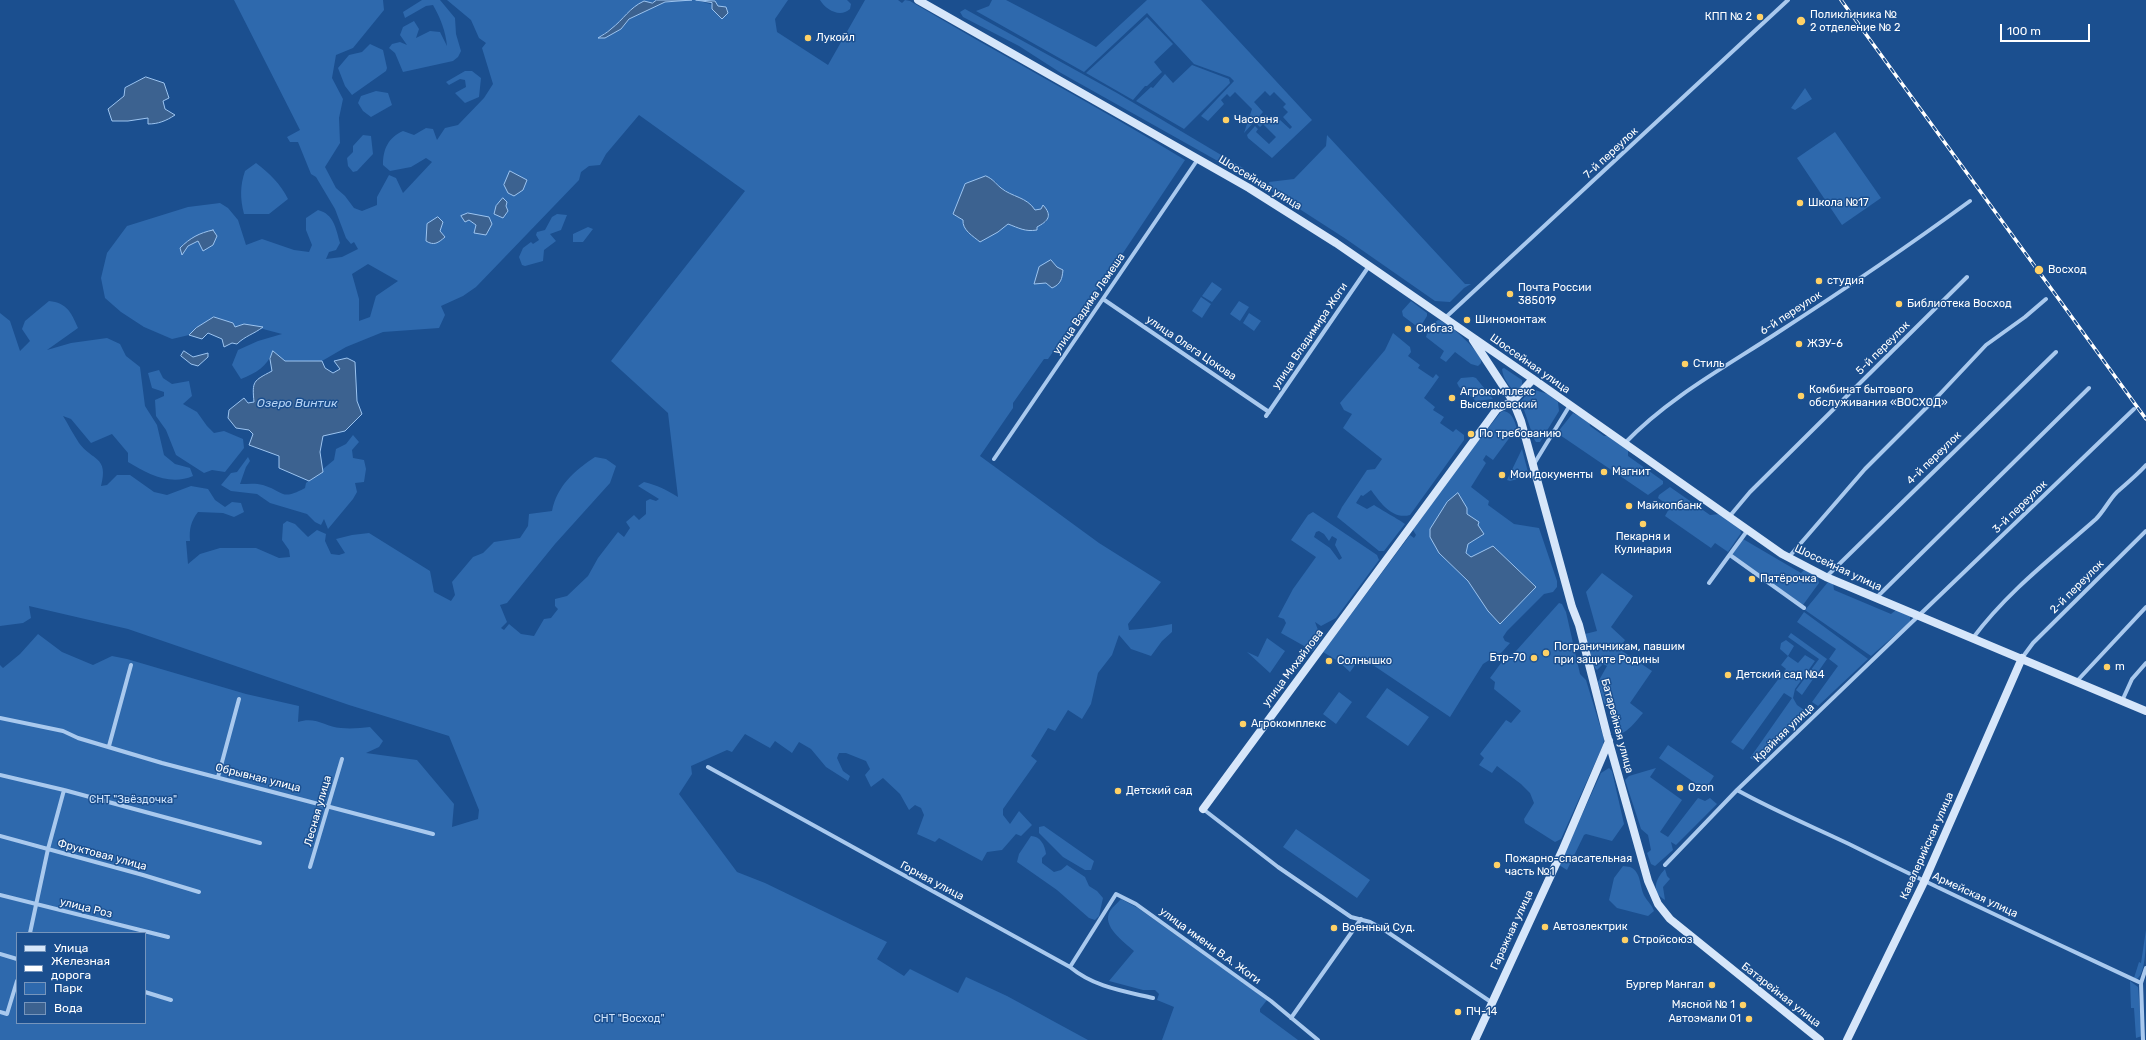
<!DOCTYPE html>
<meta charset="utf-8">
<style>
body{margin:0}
#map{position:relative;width:2146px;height:1040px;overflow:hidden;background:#1b4f8f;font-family:Rubik,sans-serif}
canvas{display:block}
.legend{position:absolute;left:16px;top:932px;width:130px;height:92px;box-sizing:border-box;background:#1b4f8f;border:1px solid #7695bc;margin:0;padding:5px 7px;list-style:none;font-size:12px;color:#fff}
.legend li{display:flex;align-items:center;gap:8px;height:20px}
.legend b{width:20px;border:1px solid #7695bc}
.scale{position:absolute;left:2000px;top:24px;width:90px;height:18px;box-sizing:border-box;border:2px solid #fff;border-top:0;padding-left:5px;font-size:12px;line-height:14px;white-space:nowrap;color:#fff;-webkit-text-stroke:3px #1b4f8f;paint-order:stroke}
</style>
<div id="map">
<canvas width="2146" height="1040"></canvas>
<ul class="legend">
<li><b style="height:5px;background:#d6e6fa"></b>Улица</li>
<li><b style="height:5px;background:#fff"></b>Железная дорога</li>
<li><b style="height:11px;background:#2e69ad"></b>Парк</li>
<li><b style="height:11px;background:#3c6290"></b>Вода</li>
</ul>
<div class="scale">100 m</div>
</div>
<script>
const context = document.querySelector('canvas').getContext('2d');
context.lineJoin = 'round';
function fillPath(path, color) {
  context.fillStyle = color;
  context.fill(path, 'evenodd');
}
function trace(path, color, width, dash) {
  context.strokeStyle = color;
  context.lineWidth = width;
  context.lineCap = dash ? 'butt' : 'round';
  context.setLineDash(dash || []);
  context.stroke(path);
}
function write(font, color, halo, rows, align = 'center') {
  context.font = font + ' Rubik,sans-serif';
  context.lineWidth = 3;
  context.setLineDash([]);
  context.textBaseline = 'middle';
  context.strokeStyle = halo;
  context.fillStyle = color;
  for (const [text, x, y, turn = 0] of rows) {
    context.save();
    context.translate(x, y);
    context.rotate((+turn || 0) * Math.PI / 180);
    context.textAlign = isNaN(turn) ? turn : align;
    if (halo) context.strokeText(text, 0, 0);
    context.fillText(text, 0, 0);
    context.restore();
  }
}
const green = new Path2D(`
 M234,0H383L384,10L353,48L336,55L332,78L343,99L339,118L340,143L325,167L336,188L345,196L354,208L362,211L377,205V197L389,175L396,178L403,193L432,162L426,158L411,167L390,171L383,165C383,149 388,138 403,131L414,135L426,128L433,129L437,140L445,128L458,125L484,98L493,84L482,48L486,43L479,38L471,20L447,0H657L626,16L612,29L600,36L621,29L629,19L665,2L696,0L717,6L715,1L710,0H788L775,19L777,32L828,65L865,0H898L902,3L905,0L910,1C1001,55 1095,105 1185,160L1123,253L1048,359H1044L1013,403V408L980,456L1099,543L1161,582L1128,624L1129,630C1144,629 1157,627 1172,624V632L1162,641L1151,656L1131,649L1119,635L1112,655L1098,673L1091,704L1082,719L1068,710L1055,731L1048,728L1031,756L1037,761L1003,809V815L1010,824L1019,811L1032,825L1021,836L1016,834L1002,850L987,852L982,861L939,838L935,842L917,834L924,815L921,808L915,805L909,810L900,794L883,778L871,787L865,775L870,769L866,761L846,753H839L837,758L843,771L850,776L848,781L826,767L811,749L799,742L792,753L775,741L770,748L745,734L732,752L727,750L691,766L692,774L679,794L737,872L765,883L887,942L877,959L904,976L910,969L958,993L966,977L1007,996L1088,1040H0V665L3,668L20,654L38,634L62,652L93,665L112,656L127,659L246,694L299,706L298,722C316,716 325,727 341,728C351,729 361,728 370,727L383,741L379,747L366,753L417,760L454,804L452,827L478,819L479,810L449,736L349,705L128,629L29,606L31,618L23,623L0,626V313L10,321L20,351L30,341L22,329L25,321L49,301C67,303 71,312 78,328L47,350L71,343L107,338L120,344L126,356L140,367L145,406L157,425L164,455L175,464L190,468L193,476C170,486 148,474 128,462V453L112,434L91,443L71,419L63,416C68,424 73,434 79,443C92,461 109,456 101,486L107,485L117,475H130L154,492L167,495L191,486L208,489L215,500L225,507L232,502L241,503L244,512L234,517L223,513L198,512C191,521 189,529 190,541H186L188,564L200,554L220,548H256L279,558L290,557L289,550L282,540L283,524L287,521L295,524L308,537L317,530L326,534L325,541L331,554L339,555L345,553L336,539L352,535L369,533L430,571L434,592L451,601L455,595L452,582L473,557L483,553L494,542L520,538L528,526L529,514L552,511C557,486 575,470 595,457L606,459L616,466L610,483L555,544L507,603L500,605L507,622L501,628L504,630L509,624L521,634L534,636L544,619L551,618L558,609L555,606V599L567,596L588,576L598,558L618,532L624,537L630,528L626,522L634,515L639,520L646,514V501L650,499L656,501L659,499L638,486L644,482C657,485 667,490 678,497L668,413L611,361L745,191L639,115L606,154L600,165L589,166L581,172L579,180L476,287L463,296L441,306L445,315L439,328L383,332L346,347L322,361H285L273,351C267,367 256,373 241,379L232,365L238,350L258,341L282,334L244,324L235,327L233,323L214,317L196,328L189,335L172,339L144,327L121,312L105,298L101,278L107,253L127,226L188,207L220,203L228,208L238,220L246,245L262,239L294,250L309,252L312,245L306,230V218L318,210C334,214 336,229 340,243L336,250L329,252L326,259L342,257L358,249L354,242L351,244L346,238L335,209L316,177L311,174L298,142H290L287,137L300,130ZM995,181C1005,196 1025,195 1035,210L1041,209L1043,206L1046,222C1032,229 1022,230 1008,224L998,232L953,215L958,206ZM368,264L398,281L376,296L370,317L359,321V299L352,274ZM17,933H145V1023H17Z
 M422,0H440L455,18L456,34L461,51L458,57L453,61L403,72L395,53L389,48L392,44L400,42L407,45L400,35L403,27L414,21L419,29L416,38L430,31L440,32L447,46C446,32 440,17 433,5L426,6L405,18L403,12Z
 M820,0H847L851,4L850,9C840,18 826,10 820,0Z
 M992,0H1006L1096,47L1147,0H1201L1312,120L1272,158L1248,138L1247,135L1255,126L1258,129L1256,132L1269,144L1276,137L1263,124L1260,127L1257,124L1266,115L1276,124L1280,120L1290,129L1292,127L1283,117L1288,112L1283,107L1286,104L1274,92L1270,96L1265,91L1254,102L1263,112L1244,133L1252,109L1235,92L1230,97L1227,94L1221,100L1224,104L1208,121L1201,116L1234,81L1230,77L1194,64L1147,13L1084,72L976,11L989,6Z
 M965,9L1117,93L1243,168L1239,175C1230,170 1227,162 1216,160L1061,73L1019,46L963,17L960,12Z
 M1147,17L1173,44L1154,62L1162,72L1147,86H1145L1133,100L1086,73Z
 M370,44L383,50L387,68L386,71L352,95L345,86L338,68L349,55L362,52Z
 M1192,65L1229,79L1230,83L1184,129L1136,101L1151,87L1153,88L1165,74L1173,83Z
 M465,71H472L481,78L479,97L465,103L455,93L466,87L465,80L460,79L449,85L446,82Z
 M1805,88L1812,99L1795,110L1791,108Z
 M376,91L388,93L392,105L371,117L363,111L358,103L361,96Z
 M1835,132L1881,198L1842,225L1797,158Z
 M363,135L371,136L373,154L357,171L353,172L348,166L347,158L353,152V146Z
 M1327,135L1465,284H1471L1464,288L1450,302L1435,301L1346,239L1270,190L1269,182L1294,179L1326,146Z
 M256,163C270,174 280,183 288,199L269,214H244C240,198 240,186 245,171Z
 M557,214L567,215L561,230L550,234L556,241L544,250L543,261L525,266L522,265L519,257L523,248L531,242L533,244L539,240L536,235L537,232L545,230L552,217Z
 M588,227L593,229L583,242H573V234Z
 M1212,282L1222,289L1212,302L1202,296Z
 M1201,297L1211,304L1202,318L1192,311Z
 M1239,301L1249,307L1240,321L1230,314Z
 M1411,301L1427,313V316L1422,324L1415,325L1403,316L1402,311Z
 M1249,313L1261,321L1254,331L1243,323Z
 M1438,320C1447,321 1485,355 1481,363L1478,366L1471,364L1455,352L1446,362L1440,358L1444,351L1426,337L1429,327Z
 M1393,333L1410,347L1411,352L1408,356L1420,365L1418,368L1433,378L1436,374L1439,377L1424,398L1435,407L1433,410L1444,417L1440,423L1453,432L1456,429L1464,435V440L1410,515C1392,520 1380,502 1371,490L1363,496L1361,495L1356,503L1367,509L1374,505C1375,506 1403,522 1405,524L1384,551H1379L1337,517L1342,507L1367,470L1375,469L1382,459L1343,428L1352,414L1344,410L1340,403L1385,350Z
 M1504,368L1522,380V386L1515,392C1508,385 1503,378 1502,369Z
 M159,370L163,378L172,384L189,381L192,396L183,404L197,412L207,426L214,433L224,431L243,439L244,448L225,472L212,470L204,473L176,455L166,430L156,416L155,400L164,396V392L152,388L148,373Z
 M1473,377L1476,378L1493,399L1476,401L1459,387L1457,383L1461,378Z
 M1535,390L1548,394L1558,402L1559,411L1540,442H1536L1534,439L1521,401L1529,392Z
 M1504,411C1514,413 1515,424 1518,432L1516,438L1513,433L1493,460L1486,455L1483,460L1486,463L1471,487L1489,501L1488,505L1514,524L1539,528L1557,581V587L1553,592L1544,594L1507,631L1503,637L1505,641L1510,643L1502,652L1483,664L1450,717L1361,657L1350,672L1338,661L1323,652L1410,535L1414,538L1416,535L1413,530L1462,461L1501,412ZM1467,514L1478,522V525L1484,534L1468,544L1466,553L1471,557L1488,611L1468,581L1439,553Z
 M1573,413L1589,421L1590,426L1604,436H1609L1628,449V456L1663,481V484L1648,495L1557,433Z
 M353,435L359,442L352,450L353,458L364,460L366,469L364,482L355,483L357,492L353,499L328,529L324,519L321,525L315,522L307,514L270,503L257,494L231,491L221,485L231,473L237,472L248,457L250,461L246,467L240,484C248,484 256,483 263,485C285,492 281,501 305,488L306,483L334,460L336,449L346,444Z
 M1522,449L1529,476L1510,481L1507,480Z
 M1670,487L1710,515L1720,514L1740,528L1741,533L1728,552L1715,543L1711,548L1665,516L1670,507L1658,498L1659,495Z
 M1313,512L1377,555L1379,560L1336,618L1321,626L1315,622L1318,630L1323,636L1313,651L1281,633L1286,623L1284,619L1278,617L1293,589L1316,557L1291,540L1308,515ZM1319,531L1324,534L1329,541L1332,536L1337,539L1335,545L1342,558L1339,560L1330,548L1314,537L1316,532Z
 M1743,539L1801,573L1804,570L1817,576L1819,583L1803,605L1732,554Z
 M1602,573L1633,596L1611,627L1625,640L1619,649L1652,671L1630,703L1643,713C1636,721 1625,737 1614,734V724L1609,710L1604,703L1598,682L1607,666L1603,664L1597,670L1595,668L1585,634L1597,631L1586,592Z
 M1828,582L1833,583L1834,590L1891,614L1896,610L1910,616V622L1871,656L1805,610Z
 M1559,603L1562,604L1566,612L1580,674L1586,680L1604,739L1603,745L1561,839L1555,842L1525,823L1524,819L1534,803L1530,793L1521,784L1497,766L1492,773L1479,765L1484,758L1480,754L1506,720L1511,723L1521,711L1494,689L1495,682L1490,678L1501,663L1516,651Z
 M1804,612L1868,659L1818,706L1812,702L1838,666L1829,659L1836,649L1797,622Z
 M1791,633L1827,659L1802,695L1796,690L1819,659L1788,637Z
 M1267,638L1285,651L1270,673L1247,652L1258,657Z
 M1786,640L1794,646L1788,656L1798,663L1805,655L1815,661L1795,689L1793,698L1797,705L1807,712L1756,761L1750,758L1792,698L1784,693L1743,750L1731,742L1786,669L1781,665L1788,656L1780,649L1781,643Z
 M1387,688L1429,717L1408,746L1366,717Z
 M1339,692L1352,702L1336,724L1323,714Z
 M1668,745L1714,776L1705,790L1659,758Z
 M1609,768L1612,771L1624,824L1612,841L1586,834L1584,835L1567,870L1559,865L1601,773Z
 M1656,768L1650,777L1682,800L1660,832L1668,837L1698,798L1705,801L1710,798L1717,804L1676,845L1671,842L1673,850L1655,866L1651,864L1647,853L1651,850L1648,835L1641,829L1625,780L1629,776Z
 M1044,826L1094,861L1091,870H1085L1063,857L1039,833V827Z
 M1296,829L1370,880L1357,898L1283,847Z
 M1031,836C1040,836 1045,845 1046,854L1042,858V863L1054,872L1061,870L1067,865L1085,877L1089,886L1097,891L1103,898L1099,916L1095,920L1089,918L1057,890L1017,862L1019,854Z
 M1623,866L1630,867C1642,872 1639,887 1645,897C1648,902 1652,905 1654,911L1648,916L1617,908L1609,900L1614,878Z
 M1665,869L1667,876L1670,879L1663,887L1665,900C1650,891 1656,879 1665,869Z
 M1121,899L1138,908L1267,1000L1260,1009V1012L1298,1040H1162L1174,1007L1157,1000L1159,994L1155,990H1143L1109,981L1134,951C1124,942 1101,926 1110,911C1113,906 1118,903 1121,899Z
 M2146,930C2146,942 2146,973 2137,979L2134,978L2139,962L2141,963Z
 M2130,981L2138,987L2142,1036L2136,1038L2134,1008H2131Z`);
const water = new Path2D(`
 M657,0H692L665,2L629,19L621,29L605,38H598C602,35 607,33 611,29C624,19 629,8 644,1L652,3Z
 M696,0L715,1L718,6L726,7L728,13L722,19L712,9V3Z
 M146,77L164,83L169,98L163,101L165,109L175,115C166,121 158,124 148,124V118L128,121H112L108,109L124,96L125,88Z
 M510,171L527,180L523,190L514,196L508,193L504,185Z
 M986,176C993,179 995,183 1001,188C1012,197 1027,197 1035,210L1041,209L1043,205C1053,216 1048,221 1037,227V230C1025,232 1019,228 1008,224L998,232L980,242C973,236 962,230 963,220L953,214L965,184Z
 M503,198L507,202L506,206L508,211L503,218L494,214L496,206Z
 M468,213L489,217L492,224L486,235L474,233L476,225L469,220L465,222L461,216Z
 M438,217L443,222L440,231L445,237C438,243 434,246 426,241L427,224Z
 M213,230L217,236L213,245L203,251L198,241L188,246L182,255L180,248C190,238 199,233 213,230Z
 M1051,260L1057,267L1063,270C1062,279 1061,284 1052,288L1046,283L1034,284L1039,267Z
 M214,317L233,323L235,327L244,324L263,327C254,334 245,336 237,344L232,343L224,347L222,339L208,333L202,339L189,335L196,328Z
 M184,351L193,357L208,353V357L198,366L191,364L181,356Z
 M273,351L285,361H322L325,368L333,373L340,369L334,361L347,358L355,362L357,401L362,414L345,431L323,436L320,452L323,472L309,481L279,468V456L249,445L253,434L249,430L236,428L228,418L229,410L244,398L248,403L254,402C252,381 253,381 272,371L270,359Z
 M1458,493L1467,508V514L1479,522L1478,525L1484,534L1468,544L1466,553L1471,557L1493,546L1536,587L1500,624L1488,611L1468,581L1439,553L1430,537V529L1447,502Z`);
const street = new Path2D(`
 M1103,299L1269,412
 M1445,318L1788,0
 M1266,416L1369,266
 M1625,443C1668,398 1725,367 1777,333C1842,291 1907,247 1970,201
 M994,459L1198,159
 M1534,464L1570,405
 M1729,517L1750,492L1967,277
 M1730,555L1804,608
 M1788,558L1865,469L1939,395L1986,345L2025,317L2046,299
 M1826,577L2056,352
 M1709,583L1747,531
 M1876,598L2089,388
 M1973,638C2007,592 2053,557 2096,519C2104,511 2109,500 2117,492C2127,483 2137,475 2146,465
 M2022,658L2033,643L2146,531
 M2077,681L2146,607
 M2122,701L2132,679L2146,663
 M0,718L63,731L78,738L162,763L433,834
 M109,746L131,665
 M708,767L1070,967C1094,987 1123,991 1153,998
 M0,775L64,790L260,843
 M218,777L239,699
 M1737,790C1773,810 1811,826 1849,844C1945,892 2043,937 2141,983
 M1203,809L1278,867L1351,917L1370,922L1383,929L1491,1002
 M0,836L143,875L199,892
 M1665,865L1737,790L2134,409
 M310,867L342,759
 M0,895L168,937
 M30,933L48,849L64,790
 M0,954L17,959
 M1070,967L1116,894L1136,904L1271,1001L1318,1040
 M145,992L171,1000
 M0,1012L7,1014L17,981
 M1291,1018L1361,919
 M2143,1040L2141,983L2146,968`);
const secondary = new Path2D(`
 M918,0L1249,188L1336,243L1533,379L1782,554L1826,577L2146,711
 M1473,340L1513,401L1521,421L1572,607L1579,625L1607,735L1648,881L1658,904L1670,919L1820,1040
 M1203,809L1497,409L1513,401L1533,379
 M1475,1040L1562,851L1609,741
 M1847,1040L1924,882L2022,658`);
const rail = new Path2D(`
 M1841,0L2146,419`);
const markers = [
 [1760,17,4,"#ffd166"],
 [1801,21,5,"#ffd166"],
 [808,38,4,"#ffd166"],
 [1226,120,4,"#ffd166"],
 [1800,203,4,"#ffd166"],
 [2039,270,5,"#ffd166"],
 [1819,281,4,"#ffd166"],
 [1510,294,4,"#ffd166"],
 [1899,304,4,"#ffd166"],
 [1467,320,4,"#ffd166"],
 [1408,329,4,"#ffd166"],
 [1799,344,4,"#ffd166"],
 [1685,364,4,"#ffd166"],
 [1801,396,4,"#ffd166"],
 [1452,398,4,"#ffd166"],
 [1471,434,4,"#ffd166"],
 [1604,472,4,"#ffd166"],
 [1502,475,4,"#ffd166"],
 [1629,506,4,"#ffd166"],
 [1643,524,4,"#ffd166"],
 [1752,579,4,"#ffd166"],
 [1546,653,4,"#ffd166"],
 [1534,658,4,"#ffd166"],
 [1329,661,4,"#ffd166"],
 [2107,667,4,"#ffd166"],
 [1728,675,4,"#ffd166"],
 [1243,724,4,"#ffd166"],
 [1680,788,4,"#ffd166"],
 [1118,791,4,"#ffd166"],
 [1497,865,4,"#ffd166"],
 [1545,927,4,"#ffd166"],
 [1334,928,4,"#ffd166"],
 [1625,940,4,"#ffd166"],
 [1712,985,4,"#ffd166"],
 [1743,1005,4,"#ffd166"],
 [1458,1012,4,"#ffd166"],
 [1749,1019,4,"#ffd166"]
];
const poiNames = [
 ["Поликлиника №",1810,15],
 ["2 отделение № 2",1810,28],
 ["КПП № 2",1752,17,"right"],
 ["Лукойл",816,38],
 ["Часовня",1234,120],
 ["Школа №17",1808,203],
 ["Восход",2048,270],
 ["студия",1827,281],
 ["Почта России",1518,288],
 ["385019",1518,301],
 ["Библиотека Восход",1907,304],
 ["Шиномонтаж",1475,320],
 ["Сибгаз",1416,329],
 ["ЖЭУ-6",1807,344],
 ["Стиль",1693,364],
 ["Комбинат бытового",1809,390],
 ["обслуживания «ВОСХОД»",1809,403],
 ["Агрокомплекс",1460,392],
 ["Выселковский",1460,405],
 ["По требованию",1479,434],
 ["Магнит",1612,472],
 ["Мои документы",1510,475],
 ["Майкопбанк",1637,506],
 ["Пекарня и",1643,537,"center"],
 ["Кулинария",1643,550,"center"],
 ["Пятёрочка",1760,579],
 ["Пограничникам, павшим",1554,647],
 ["при защите Родины",1554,660],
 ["Бтр-70",1526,658,"right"],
 ["Солнышко",1337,661],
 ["m",2115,667],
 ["Детский сад №4",1736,675],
 ["Агрокомплекс",1251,724],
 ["Ozon",1688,788],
 ["Детский сад",1126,791],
 ["Пожарно-спасательная",1505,859],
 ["часть №1",1505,872],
 ["Автоэлектрик",1553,927],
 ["Военный Суд.",1342,928],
 ["Стройсоюз",1633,940],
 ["Бургер Мангал",1704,985,"right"],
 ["Мясной № 1",1735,1005,"right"],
 ["ПЧ-14",1466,1012],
 ["Автоэмали 01",1741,1019,"right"]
];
const streetNames = [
 ["7-й переулок",1611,153,-43],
 ["Шоссейная улица",1260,183,31],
 ["улица Вадима Лемеша",1089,304,-56],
 ["6-й переулок",1791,313,-33],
 ["улица Владимира Жоги",1310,336,-56],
 ["улица Олега Цокова",1191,348,34],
 ["5-й переулок",1883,348,-45],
 ["Шоссейная улица",1530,364,35],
 ["4-й переулок",1934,458,-44],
 ["3-й переулок",2020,507,-44],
 ["Шоссейная улица",1838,568,25],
 ["2-й переулок",2077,587,-45],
 ["улица Михайлова",1293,668,-53],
 ["Батарейная улица",1617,726,75],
 ["Крайняя улица",1784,733,-44],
 ["Обрывная улица",258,778,14],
 ["Лесная улица",318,811,-74],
 ["Кавалерийская улица",1927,846,-66],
 ["Фруктовая улица",102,855,15],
 ["Горная улица",932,881,28],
 ["Армейская улица",1975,895,25],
 ["улица Роз",86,908,14],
 ["Гаражная улица",1512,930,-65],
 ["улица имени В.А. Жоги",1210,946,36],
 ["Батарейная улица",1781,995,38]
];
const parkNames = [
 ["СНТ \"Звёздочка\"",133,800],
 ["СНТ \"Восход\"",629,1019]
];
const waterNames = [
 ["Озеро Винтик",297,404]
];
fillPath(green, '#2e69ad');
fillPath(water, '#3c6290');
trace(water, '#9cc4f0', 1);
trace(street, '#a9c9ee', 4);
trace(secondary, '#d6e6fa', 8);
trace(rail, '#fff', 3.5);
trace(rail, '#1b4f8f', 2, [6]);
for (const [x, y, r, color] of markers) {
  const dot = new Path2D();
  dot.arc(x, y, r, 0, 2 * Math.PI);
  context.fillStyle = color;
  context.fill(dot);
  trace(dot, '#1b4f8f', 1.5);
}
write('11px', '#fff', '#1b4f8f', poiNames, 'left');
write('11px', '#fff', '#1b4f8f', streetNames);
write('11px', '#cfe3fa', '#1b4f8f', parkNames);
write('italic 12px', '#b5d3f5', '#1b4f8f', waterNames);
</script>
